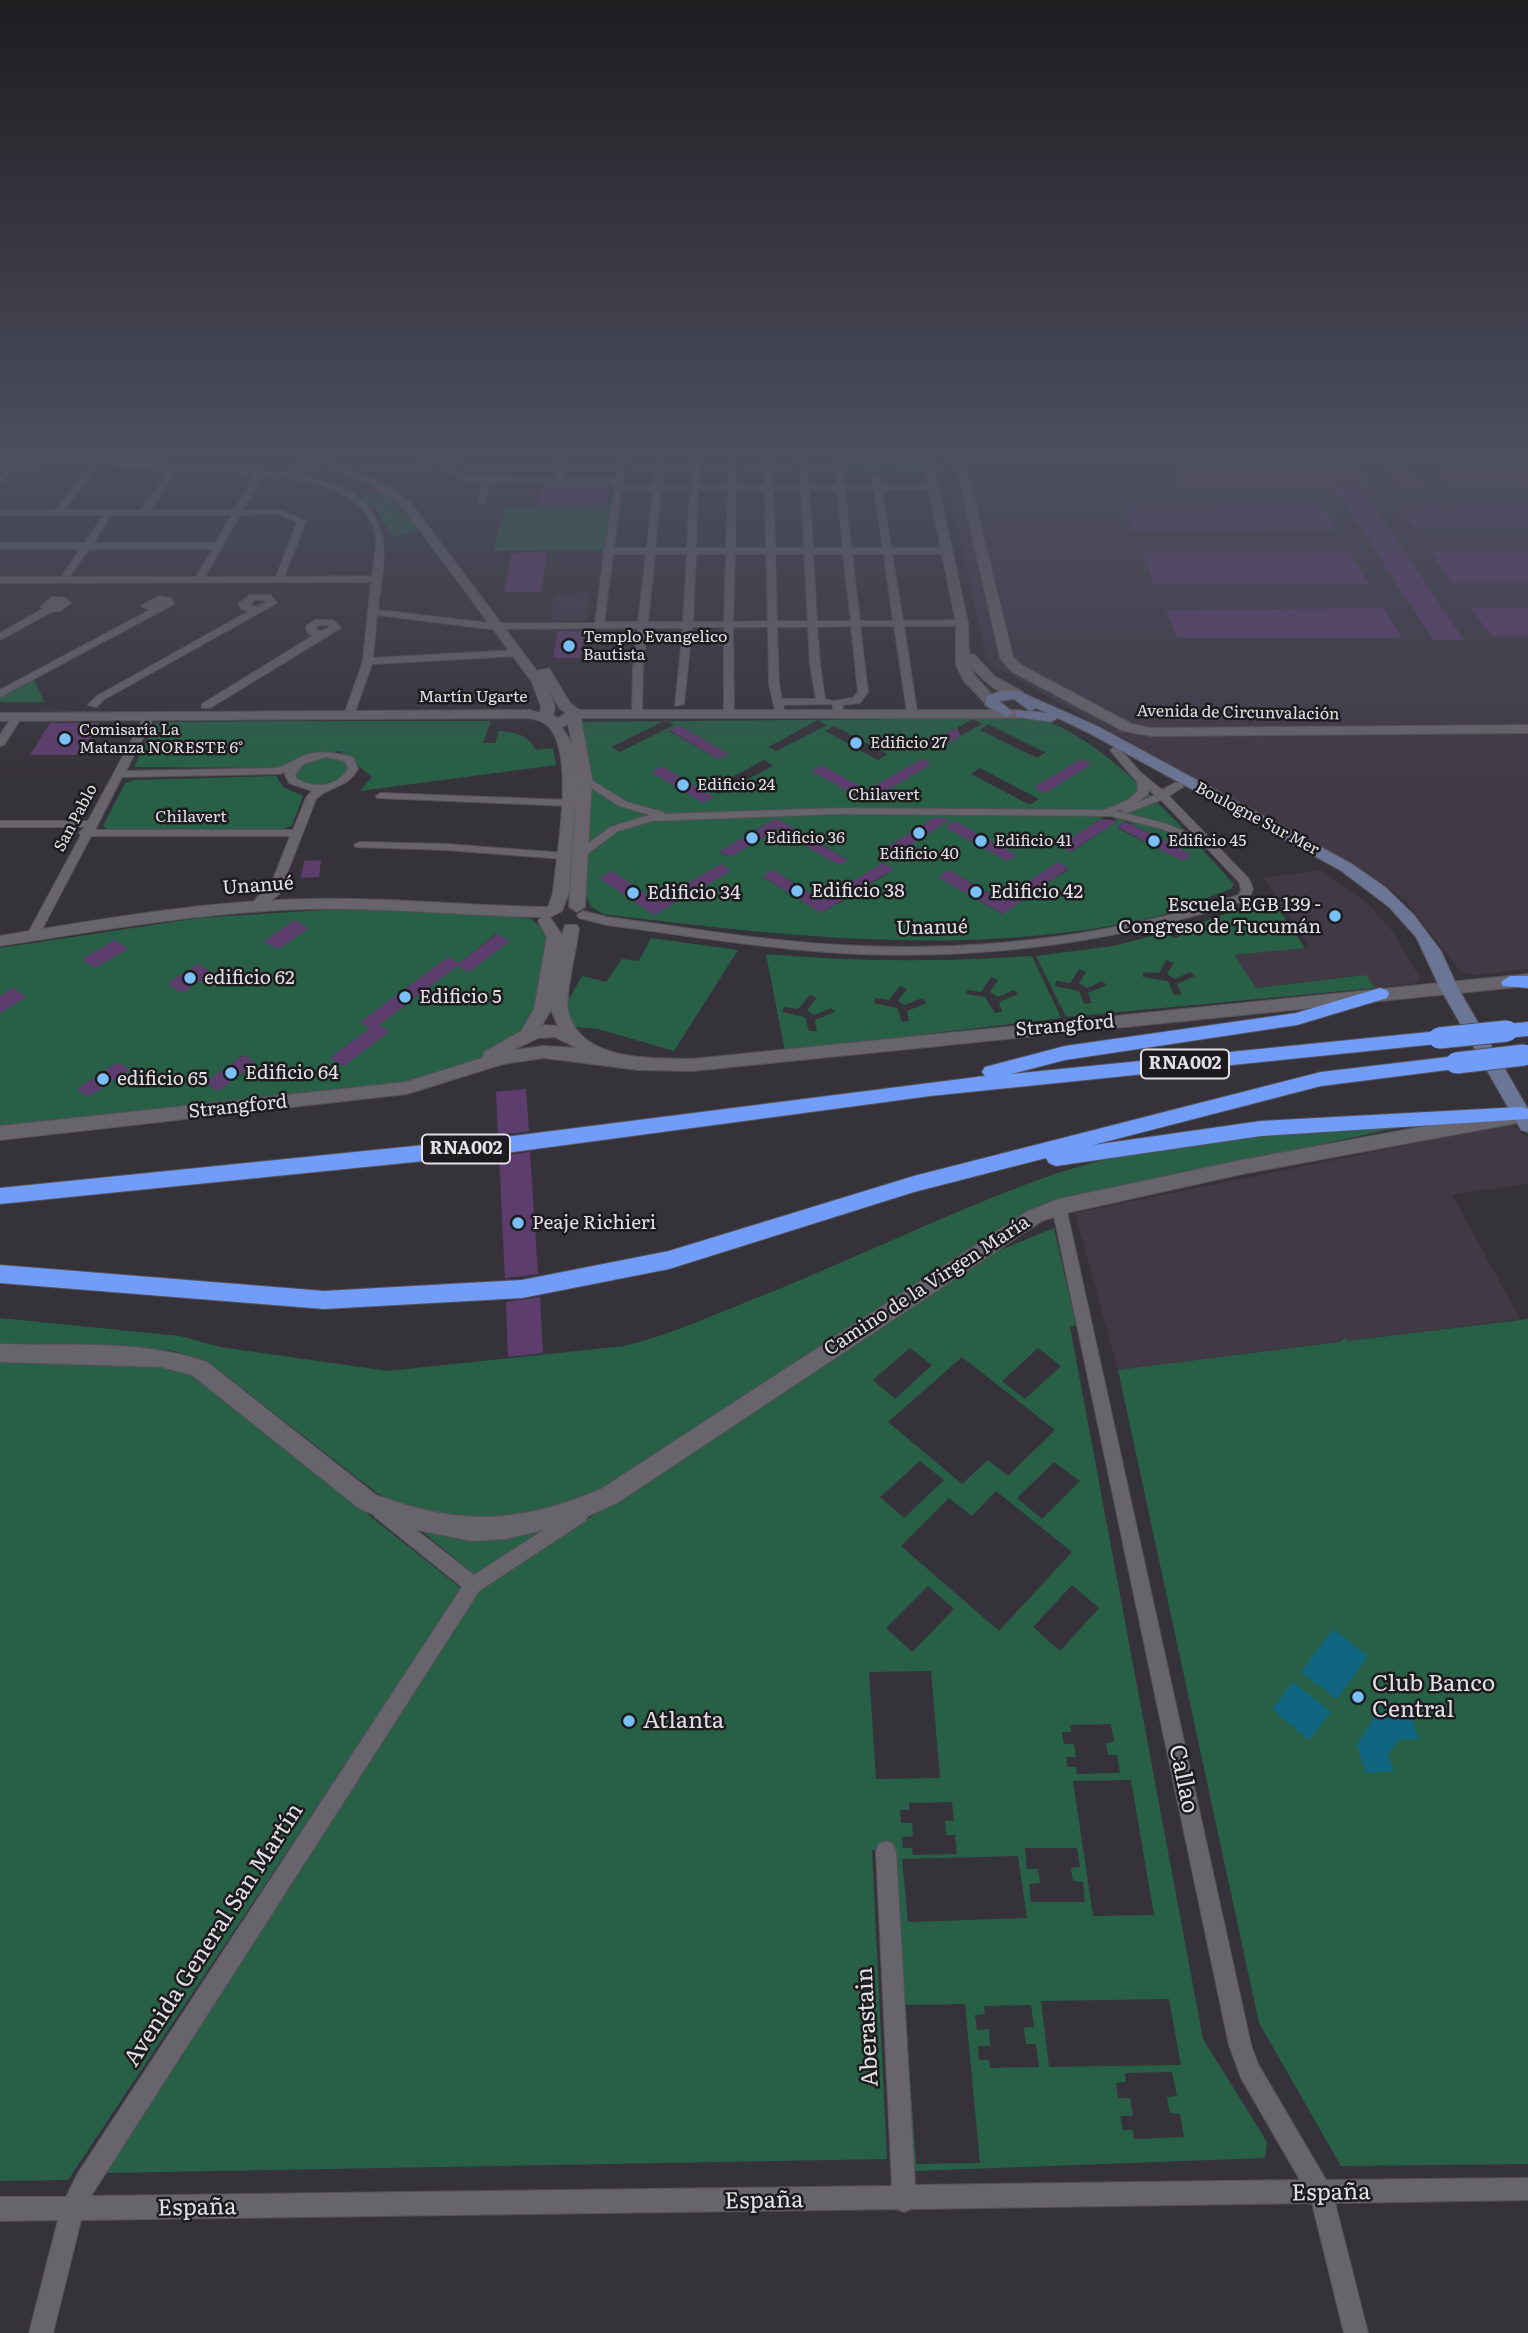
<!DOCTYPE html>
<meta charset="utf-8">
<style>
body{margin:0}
canvas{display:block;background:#363239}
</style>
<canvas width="1528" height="2333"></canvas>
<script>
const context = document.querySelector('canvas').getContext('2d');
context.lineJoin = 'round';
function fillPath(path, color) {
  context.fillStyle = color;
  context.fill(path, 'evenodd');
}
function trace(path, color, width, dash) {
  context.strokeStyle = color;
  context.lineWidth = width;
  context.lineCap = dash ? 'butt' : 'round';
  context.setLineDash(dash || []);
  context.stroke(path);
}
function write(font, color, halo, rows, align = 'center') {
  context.font = font + ' Literata,serif';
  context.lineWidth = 5;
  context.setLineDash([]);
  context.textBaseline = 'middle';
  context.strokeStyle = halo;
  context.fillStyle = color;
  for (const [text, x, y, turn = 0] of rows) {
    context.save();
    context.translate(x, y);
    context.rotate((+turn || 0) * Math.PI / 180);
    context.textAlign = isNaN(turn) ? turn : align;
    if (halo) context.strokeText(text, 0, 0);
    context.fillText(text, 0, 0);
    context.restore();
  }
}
const built = new Path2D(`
 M942,457H1528V969L1474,975L1461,972L1405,900L1378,881L987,662Z
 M578,591L589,593L587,620L550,621L554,594H577Z
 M1320,870L1366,902L1392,931L1420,978L1416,983L1375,988L1366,975L1256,988L1233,955L1310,947L1264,878Z
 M1510,1124L1528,1137V1183L1452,1195L1520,1319L1118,1370L1075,1213Z`);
const green = new Path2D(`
 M839,457H919L923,472L841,471Z
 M382,492L403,510L383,516L405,511L420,531L391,537L381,515L360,497Z
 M610,505L605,550L493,551L506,506Z
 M30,680L35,681L44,702H0V698Z
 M1021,718C1030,719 1040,719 1048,722C1111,744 1189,835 1234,884L1231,889C1203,899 1175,913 1146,919C967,958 782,936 603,914L590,906L586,894L588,846L582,722ZM973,719L982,724L935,750L925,745ZM666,720L674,725L620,752L611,747ZM818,720L827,725L776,751L768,747ZM988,724L1045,752V753L1037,758L980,730ZM679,725L728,754L718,759L669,731ZM834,726L887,754V755L878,760L825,731ZM764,760L773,766L719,794L710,789ZM980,768L1039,799L1030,805L971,774ZM1108,814L1118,821L1071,852L1060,846ZM775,819L785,825L730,857L720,852ZM1126,821L1191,855H1192L1183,861L1117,828ZM789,826L847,859V860L839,865L781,832ZM1058,862L1069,869L1018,902L1007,896ZM883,863L893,870L838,904L827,897ZM773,870L832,906V907L821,913L763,877ZM949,870L1012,906V907L1002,914L939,877Z
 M350,721H491L483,743H495L499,731C517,733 527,734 536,750L553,748L556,765L360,791L372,777L340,751C314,754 300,764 276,768L134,767L155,723L159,722Z
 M321,756L347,760L350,774C331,785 313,792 294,777L297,767Z
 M276,776L283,787L303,796L292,825L284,829H107L103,826L125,783L134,780Z
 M1270,897L1305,948L1234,955L1256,988L1366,975L1375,988L1066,1017L1036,956L1113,946L1168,932L1173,938L1179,937L1177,932ZM1166,960L1174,963L1167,974L1175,979L1190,972L1195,976L1177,984L1182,994L1174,995L1168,981L1143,977V972L1159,973ZM1079,969L1086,972L1079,983L1087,988L1102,981L1107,985L1088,993L1092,1003L1084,1004L1079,991L1055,986L1056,981L1070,983Z
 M339,909L409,910L512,917L531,919L550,935C547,956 547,992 539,1009C518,1056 435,1077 390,1086L0,1130V948L199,918ZM496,934L509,941L469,972L457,966L379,1025L389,1031L331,1057L370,1028L361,1022L448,957L459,963ZM243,1055L256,1063L218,1091L205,1083Z
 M651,938L738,950L674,1051L598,1029L574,1027L565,1006L582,976L606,982L622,959L639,961Z
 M766,954C855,962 943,962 1032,956L1061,1018L785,1051ZM991,977L998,980L990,992L998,997L1014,990L1018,994L999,1002L1002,1012L995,1013L985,997L966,994L967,990L981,992ZM900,986L907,989L898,1001L905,1005L922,998L927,1003L907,1011L909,1021L902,1022L897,1008L874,1003L875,998L889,1000ZM810,995L817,998L807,1010L814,1015L831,1008L835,1012L815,1020L817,1031H809L805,1017L782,1012L784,1007L798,1009Z
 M1423,1122L1057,1202L599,1493C525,1525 450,1532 377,1493L207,1361L170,1350L0,1347V1318L180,1336L220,1347L388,1371L624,1346C666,1336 704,1319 744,1303C841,1265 934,1219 1032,1182C1157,1136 1291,1131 1423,1122Z
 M1054,1228L1076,1325L1070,1327L1203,2039L1267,2142L1265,2158L914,2171L892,1851L872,1850L887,2159L104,2173L475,1593L988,1255ZM910,1348L932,1365L895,1399L873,1380ZM1038,1348L1061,1366L1025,1399L1002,1381ZM962,1357L1055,1430L1008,1476L988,1460L962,1484L888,1422ZM920,1461L944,1480L904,1518L880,1497ZM1054,1462L1080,1481L1042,1519L1017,1498ZM996,1491L1072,1552L999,1631L901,1546L949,1498L972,1516ZM1072,1585L1099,1608L1060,1651L1033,1627ZM928,1586L954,1609L912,1652L886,1628ZM931,1671L940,1778L876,1779L869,1672ZM1111,1724L1114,1742L1106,1743L1108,1755H1117L1120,1773L1077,1774L1076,1767H1067L1066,1757H1076L1074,1744H1064L1062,1732H1071L1070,1725ZM1131,1780L1154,1915L1093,1916L1073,1781ZM952,1802L954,1821H945L946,1835H955L957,1854L913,1855L912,1848H903L902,1837L913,1836L912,1823H901L900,1810H909V1803ZM1025,1848H1077L1080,1867L1071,1868L1073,1881L1083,1882L1085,1902H1031L1029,1884L1040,1883L1038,1869H1027ZM1018,1856L1027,1918L908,1922L902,1859ZM1169,1999L1181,2065L1049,2067L1041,2001ZM965,2004L980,2163L916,2164L905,2005ZM1031,2005L1034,2027L1024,2028L1026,2044H1036L1039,2067L990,2068L989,2060H979L978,2046H990L989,2029L977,2030L975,2015L985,2014L984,2006ZM1172,2072L1177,2096L1167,2097L1170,2113L1180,2114L1184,2137L1134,2139L1133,2130H1123L1120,2116H1133L1130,2098H1118L1116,2083L1126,2082L1125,2073Z
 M1528,1319V2164L1341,2166L1259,2023L1118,1370L1340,1342L1344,1338L1348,1341Z
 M0,1361L157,1365L192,1375L462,1589L68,2180L0,2181Z
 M545,1530L475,1575L423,1532L457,1537Z`);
const water = new Path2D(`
 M1333,1629L1368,1656L1337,1699L1301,1672Z
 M1293,1682L1331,1712L1309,1740L1272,1709Z
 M1409,1710L1419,1739L1399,1740L1388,1754L1394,1771L1366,1773L1357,1745L1378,1711Z`);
const building = new Path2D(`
 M1378,460H1404L1424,487H1397Z
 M1429,463H1528V485H1444Z
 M1167,464H1357L1372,486H1360L1464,640H1433L1334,486H1177Z
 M541,485H609L607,504L537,505Z
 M1323,506L1336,530L1133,531L1123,507Z
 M1438,506L1445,516L1459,506H1528V529H1417L1399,507Z
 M1430,551H1528V583H1452Z
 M547,552L541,592H504L512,553Z
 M1350,552L1369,584H1154L1142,553Z
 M1384,608L1402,638H1177L1166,610Z
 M1471,608H1528V636H1491Z
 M558,631H585L580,658H553Z
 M50,723H99L80,755H30Z
 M679,725L729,754L718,759L669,730Z
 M957,728L961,736L935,751L925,745Z
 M922,759L932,764L867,802L811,771L822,765L867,790Z
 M1081,759L1092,764L1045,793L1034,787Z
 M662,766L714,797L703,803L651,772Z
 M935,817L950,820L898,853L887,847Z
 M775,819L784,823L848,860L839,865L779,831L782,827L730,857L720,851Z
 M1101,819L1118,821L1070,852L1059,846Z
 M955,821L1017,855L1007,861L945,827Z
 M1124,822L1131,824L1192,855L1183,861L1117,827Z
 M321,860L319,877L301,878L304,861Z
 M1058,862L1069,868L1003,914L938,877L949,870L1000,900Z
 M883,863L894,869L821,913L762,876L773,870L821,900Z
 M721,864L731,871L654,915L599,878L612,871L656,901Z
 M294,920L309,928L279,949L263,942Z
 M497,934L510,941L469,972L457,966L379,1025L390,1031L344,1066L330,1058L370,1028L360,1022L448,957L459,963Z
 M115,940L128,949L95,968L82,959Z
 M198,964L213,973L182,993L167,983Z
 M13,988L26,997L0,1013V996Z
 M244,1055L256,1063L218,1091L205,1082Z
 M118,1062L130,1070L88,1097L77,1089Z
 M526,1089L529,1131L498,1135L496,1092Z
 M530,1152L538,1274L505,1278L499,1156Z
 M540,1297L543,1353L508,1357L506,1302Z`);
const minor = new Path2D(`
 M420,457H431L438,461L451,457H464L445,464L474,479L555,478L559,457H567L563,478H615L618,457H626L622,486L654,485L657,457H665L662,485H691L692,457H700L699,485H728L729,457H737L736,485H765L764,457H772L773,485H801L799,457H807L809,485H836L833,457H841L844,485H873L872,476L876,474L880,476L881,485H936V489H933L882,490L891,548H947L951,551L947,554H892L903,621L962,620L967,623L962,626H904L917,712L912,715L907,712L894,626H860L868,692L860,703L842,705L844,713L839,716L834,713L832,704L783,705L785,713L776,715L769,684L768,627H733L734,713L729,716L724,713V627H692L684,704L675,706L683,628H647L643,668L642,713L637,716L632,713L633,668L638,628L489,629L377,615L373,658L518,650L523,653L518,656L372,664L354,715L349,718L344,715L363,661L371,582L0,583V577H61L80,549H0V543H84L104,515H0V511L56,510L90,465L17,464L0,484V477L9,464H0V460C64,459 128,462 192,465C244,468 300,468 348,491C358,496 366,503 372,512C392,540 381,578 378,610L489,623H595L604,553L603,551L605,549L615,482L490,483L486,502L482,504L478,502L482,483H470ZM98,465L170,469L141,510H64ZM177,469L255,474L235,510H150ZM262,475C301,479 370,488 376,538C377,550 373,564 372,576L284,577L306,521L279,510H243ZM621,490H653L647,548H614ZM661,490H690L687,548H655ZM698,490H728L726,548H696ZM736,490H765L766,548H735ZM773,490H801L804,548H775ZM809,490H837L843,548H813ZM845,490H874L883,548H851ZM278,514L297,522L276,577H205L240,515ZM112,515H232L215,543H93ZM89,549H213L196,577H69ZM613,554H646L638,622H604ZM655,554H687L683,622H648ZM696,554H726L724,622H693ZM735,554H766L768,621L733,622ZM775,554H804L808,621H777ZM813,554H843L851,621H817ZM852,554H884L893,621H860ZM851,626L858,692L853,698L833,701L825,699L820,664L817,627ZM777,627H808L810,664L816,699H782L779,684Z
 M906,457H919L932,463L928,465Z
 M250,595H270L277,603L103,700L97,707L88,705L97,696L249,611L241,609L239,603ZM255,600H264L267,602L256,607L249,605Z
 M158,596L171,598L174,604L0,697V690L150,610L141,606ZM160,602L164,603L154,605Z
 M52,597L65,598L71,603L60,611H53L0,640V633L43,609L40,607Z
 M315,620H333L341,628L210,708H202V704L314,635L308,634L306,626ZM320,625H328L330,627L322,631L316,630V627Z
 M17,714L22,717L4,745L0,746V735L13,715Z
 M149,714L154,717L126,771L277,768C287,765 294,760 303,756C320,749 335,753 353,757L358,769C346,789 331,785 316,799L279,894C276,897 259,910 256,911L250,907L258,896L268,892L290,836H91L39,935L33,939L29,938L27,935L81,835L79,833L85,827H0V821H88L144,717ZM326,757L345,761L348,769C337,787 315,789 297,779L295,775L303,764ZM286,772L285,775L289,783L312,791L306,798L293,830H95L122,777L278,774Z
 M1115,747L1119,748L1140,772L1162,790L1175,783H1183V787L1169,796L1249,879L1253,889L1248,900C1115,943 979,961 839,953C761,948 684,935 607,925L579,918L577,915L583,911L607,917C684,927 762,941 840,945C976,953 1109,937 1239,895L1241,889L1239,882L1206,847L1159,828L1110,816L838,814L652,821L618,831L582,858L578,859L572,856L610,827L650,815L619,806L581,781L580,779L585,776L627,802L663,812L664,814L838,808L1104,810L1128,800L1138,791L1137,782L1110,750ZM1149,790L1155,795L1137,803L1148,794ZM1161,800L1162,801L1196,836L1167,824L1116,811L1122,809L1123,812L1127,813Z
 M381,793L569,800L574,803L569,806L377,798L376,796Z
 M360,842L446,844L564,853L570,856L564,859L446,850L356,847L354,845Z
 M1059,1202L1064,1203L1066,1207L1251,2045L1258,2064L1326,2180L1528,2178V2200L1335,2203L1368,2333H1344L1312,2203L911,2209L904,2212L897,2209L81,2220L53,2333H29L58,2220L0,2221V2197H66L78,2173L462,1587L375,1517L372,1512L375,1507L381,1504L387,1507L474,1575L573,1511L579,1508L585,1511L588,1516L585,1521L479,1591L91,2196L892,2186L876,1851L879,1844L886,1841L893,1844L896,1851L915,2185L1300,2180L1241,2078L1229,2045L1052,1207L1054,1203Z`);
const tertiary = new Path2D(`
 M303,457H318L378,480L410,502L537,671L549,668L570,703L579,710H1021L1028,714L1021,718H581L592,779L585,907L577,912L569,907L577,777L569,893L562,911L550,917L562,935L565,925H577L579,929C577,947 565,994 568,1009C577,1062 652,1058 692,1059L1528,974V986L692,1071L639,1070L544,1058L503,1064L407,1094L0,1140V1126L406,1082L482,1058L484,1052L521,1031L534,1009L547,937L538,921L542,917C464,916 386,907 307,909C204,912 102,930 0,946V936C102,919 204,901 308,899C388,897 468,906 548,907L553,893C556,857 578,744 544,723C540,720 533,719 528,718L0,721V713L529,710L540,713L541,707L532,682L402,506L370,484ZM549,690L560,709L566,713L558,718L553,715L555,707ZM568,724L572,743L562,727ZM551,1010L558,1026L542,1025ZM555,1037L577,1048L544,1046L513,1050L538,1038Z
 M922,457H932L968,623L969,654L975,655L994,676L1023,692V698C1004,701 982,679 970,666L975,676L998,701L986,704L964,681L956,665V623Z
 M954,457H964L1013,657L1021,665L1132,724L1151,728L1528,725V733L1151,736L1123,731L1011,671L1000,658Z
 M1528,1107V1121L1242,1174L1062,1214L1042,1221L617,1503L570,1524L505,1539L472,1541L407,1528L360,1509L192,1375L161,1367L0,1362V1344C68,1346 142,1339 207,1362L376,1495C460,1526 519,1524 601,1489L1028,1211L1059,1199L1242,1160Z`);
const secondary = new Path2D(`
 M1018,691L1097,726L1352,864L1385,887L1414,915L1441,951L1458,988L1528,1109V1132L1521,1130L1440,988L1416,937L1389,907L1340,870L1087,732L1058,718L1051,722L1016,717V711H1030L1014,699L999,701L1014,713L1007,717L985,705L987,696L1000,691ZM1036,708L1047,713L1030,711Z`);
const motorway = new Path2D(`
 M1510,976H1528V988L1503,986L1501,982Z
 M1380,988L1387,990L1389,994L1387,998L1297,1025L1065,1060L1011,1074L1439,1031L1446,1033L1449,1038L1446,1043L930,1096L513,1152L0,1204V1188L513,1136L985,1076L982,1072L985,1067L1065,1046L1296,1013Z
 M1528,1022V1036L1507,1038L1497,1031L1507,1024Z
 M1456,1056L1463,1058L1466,1063L1463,1068L1321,1086L1093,1145L1261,1121L1521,1107L1528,1109V1119L1261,1136L1056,1166L1049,1163L1046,1158L914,1192L669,1269L522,1298L324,1309L0,1283V1265L324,1291L522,1280L669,1251L914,1176L1321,1072Z`);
const motorwayBridge = new Path2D(`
 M1439,1038L1507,1031
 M1456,1063L1524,1055`);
const markers = [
 [569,646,7,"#79bff8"],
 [65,739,7,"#79bff8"],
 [856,743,7,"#79bff8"],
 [683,785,7,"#79bff8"],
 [919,833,7,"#79bff8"],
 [752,838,7,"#79bff8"],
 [981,841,7,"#79bff8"],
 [1154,841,7,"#79bff8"],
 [797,891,7,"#79bff8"],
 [976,892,7,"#79bff8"],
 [633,893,7,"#79bff8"],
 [1335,916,7,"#79bff8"],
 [190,978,7,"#79bff8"],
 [405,997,7,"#79bff8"],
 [231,1073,7,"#79bff8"],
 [103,1079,7,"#79bff8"],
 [518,1223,7,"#79bff8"],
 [1358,1697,7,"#79bff8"],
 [629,1721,7,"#79bff8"]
];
const farPoinames = [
 ["Templo Evangelico",583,637],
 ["Bautista",583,655],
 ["Comisaría La",79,730],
 ["Matanza NORESTE 6°",79,748],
 ["Edificio 27",870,743],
 ["Edificio 24",697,785],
 ["Edificio 36",766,838],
 ["Edificio 41",995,841],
 ["Edificio 45",1168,841],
 ["Edificio 40",919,854,"center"]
];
const farStreetnames = [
 ["Martín Ugarte",473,697],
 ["Avenida de Circunvalación",1238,713,1],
 ["Chilavert",884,795],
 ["Chilavert",191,817],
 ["San Pablo",76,818,-62],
 ["Boulogne Sur Mer",1257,819,28]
];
const shields = [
 [1185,1064,88],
 [466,1149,88]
];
const shieldNames = [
 ["RNA002",1185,1064],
 ["RNA002",466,1149]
];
const streetNames = [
 ["Unanué",258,886,-4],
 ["Unanué",932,928,-1],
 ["Strangford",1065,1026,-5],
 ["Strangford",238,1107,-6],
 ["Camino de la Virgen María",927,1286,-33]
];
const poiNames = [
 ["Edificio 38",811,891],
 ["Edificio 42",990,892],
 ["Edificio 34",647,893],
 ["Escuela EGB 139 -",1321,905,"right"],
 ["Congreso de Tucumán",1321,927,"right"],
 ["edificio 62",204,978],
 ["Edificio 5",419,997],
 ["Edificio 64",245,1073],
 ["edificio 65",117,1079],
 ["Peaje Richieri",532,1223]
];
const nearPoinames = [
 ["Club Banco",1372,1684],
 ["Central",1372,1710],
 ["Atlanta",643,1721]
];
const nearStreetnames = [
 ["Callao",1183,1779,78],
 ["Avenida General San Martín",214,1935,-57],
 ["Aberastain",868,2027,-93],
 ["España",1331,2193,-1],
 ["España",764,2201,-1],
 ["España",197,2208,-1]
];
fillPath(built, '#413a46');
fillPath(green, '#276046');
fillPath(water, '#106681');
fillPath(building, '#5d3d6d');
trace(minor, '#555157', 2);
trace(tertiary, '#555157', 2);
trace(secondary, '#555157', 2);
trace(motorway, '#555157', 2);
fillPath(minor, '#68646b');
fillPath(tertiary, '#68646b');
fillPath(secondary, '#6b7595');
fillPath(motorway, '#719cf8');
trace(motorwayBridge, '#555157', 23, []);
trace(motorwayBridge, '#719cf8', 21);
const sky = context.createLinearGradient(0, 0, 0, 784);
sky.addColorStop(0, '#1e1c1f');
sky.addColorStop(0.58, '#4c4f5f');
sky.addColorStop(1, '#4c4f5f00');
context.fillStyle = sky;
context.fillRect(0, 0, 1528, 784);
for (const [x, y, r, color] of markers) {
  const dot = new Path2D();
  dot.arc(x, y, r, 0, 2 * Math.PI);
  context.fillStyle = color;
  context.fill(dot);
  trace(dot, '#1d1b1e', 2.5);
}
write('16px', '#e2e0e4', '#1d1b1e', farPoinames, 'left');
write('16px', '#e2e0e4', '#1d1b1e', farStreetnames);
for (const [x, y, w] of shields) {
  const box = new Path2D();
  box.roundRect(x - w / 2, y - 14.5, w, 29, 5);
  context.fillStyle = '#1d1b1e';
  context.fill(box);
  trace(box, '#e2e0e4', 2);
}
write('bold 18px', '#e2e0e4', null, shieldNames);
write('19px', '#e2e0e4', '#1d1b1e', streetNames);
write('19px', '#e2e0e4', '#1d1b1e', poiNames, 'left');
write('23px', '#e2e0e4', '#1d1b1e', nearPoinames, 'left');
write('23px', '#e2e0e4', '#1d1b1e', nearStreetnames);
</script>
